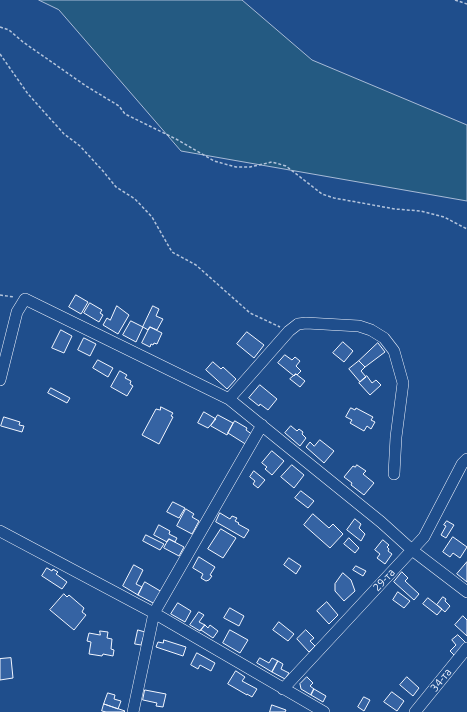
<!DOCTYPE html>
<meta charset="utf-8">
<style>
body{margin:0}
canvas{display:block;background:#1f4e8c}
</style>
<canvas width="467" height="712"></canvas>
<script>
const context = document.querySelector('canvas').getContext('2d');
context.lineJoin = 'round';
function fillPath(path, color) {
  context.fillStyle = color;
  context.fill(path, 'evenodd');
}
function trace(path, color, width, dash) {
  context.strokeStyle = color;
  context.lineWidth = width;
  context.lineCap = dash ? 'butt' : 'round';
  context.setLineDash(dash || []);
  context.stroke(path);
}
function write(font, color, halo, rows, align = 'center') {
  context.font = font + ' Ubuntu,sans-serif';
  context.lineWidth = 3;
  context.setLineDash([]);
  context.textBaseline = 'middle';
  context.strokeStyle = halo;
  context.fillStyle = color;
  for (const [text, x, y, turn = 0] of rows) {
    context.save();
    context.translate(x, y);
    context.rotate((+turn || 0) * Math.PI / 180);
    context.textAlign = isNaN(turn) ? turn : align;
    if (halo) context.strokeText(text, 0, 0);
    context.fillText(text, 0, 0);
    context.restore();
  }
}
const green = new Path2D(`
 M39,0H242L312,60L467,125V201L181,151L59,10Z`);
const building = new Path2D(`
 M76,295L88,302L81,314L69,307Z
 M90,303L102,310L100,313L103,315L99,322L84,313Z
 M117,306L129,315L118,334L103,325L107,318L110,320Z
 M153,306L159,309L156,316L163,319L157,330L150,327L148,330L143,327Z
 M131,321L143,327L136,342L123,335Z
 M150,327L162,333L157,344L154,343L153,345L151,344L150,347L142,343Z
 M61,330L72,336L64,353L52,348Z
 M247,332L264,345L254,358L237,344Z
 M84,338L96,344L90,356L78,350Z
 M343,342L353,351L344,362L333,353Z
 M378,343L385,352L365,367L359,361Z
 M285,355L292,360L295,357L300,361L296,366L301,371L297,375L296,374L294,376L278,363Z
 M98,360L113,368L108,377L93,368Z
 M359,361L365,367L361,371L366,377L360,382L349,369Z
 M213,362L221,369L223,367L236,379L227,389L206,370Z
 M120,371L127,375L125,378L131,381L130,384L133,386L127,396L111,387Z
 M296,374L305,381L300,387L290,379Z
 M367,376L372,383L376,380L381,385L370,395L359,383Z
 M260,385L277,399L268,410L260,404L259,406L249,398Z
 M51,388L70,398L67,403L48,393Z
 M161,407L173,413L171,416L173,417L159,444L142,435L156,409L160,410Z
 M351,408L355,410L356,408L373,417L371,420L375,422L371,429L367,426L364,431L350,423L352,420L346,417Z
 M204,412L216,419L208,428L198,423Z
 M218,415L233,423L227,435L211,426Z
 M4,417L20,422L19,425L24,426L22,432L1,426Z
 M235,421L247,428L246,430L253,435L247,445L228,433Z
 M291,426L297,431L299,429L303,432L302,434L306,438L300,446L285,433Z
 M320,440L334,451L324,463L306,447L310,442L314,446Z
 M272,451L284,461L272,475L265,469L267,467L262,463Z
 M292,465L304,475L294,488L281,477Z
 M357,465L366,471L363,474L374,483L364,495L351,485L352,483L344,477L353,466L355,467Z
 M254,471L265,480L258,488L253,484L255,481L250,477Z
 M301,491L314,501L308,508L295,498Z
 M173,502L185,508L179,518L167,512Z
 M186,509L194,514L192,517L199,521L192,534L177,526Z
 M220,513L230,519L232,516L237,518L235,521L239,523L238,524L249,530L244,538L216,522Z
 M313,514L329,528L333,524L343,534L330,548L304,525Z
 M355,519L361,524L359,528L365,534L361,541L347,530Z
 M447,521L454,525L446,538L441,535L446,526L444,525Z
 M159,525L170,531L169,534L177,538L175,542L169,539L167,542L154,535Z
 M221,529L236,538L223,558L208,549Z
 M146,535L164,544L160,550L143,541Z
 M453,537L467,547L460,558L453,553L450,557L443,552Z
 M349,538L359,548L355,553L344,544Z
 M169,539L184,547L179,556L164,548Z
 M383,540L389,545L387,547L389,549L388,551L392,554L385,564L377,558L380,554L375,550Z
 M199,557L215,567L210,575L212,576L209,580L206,581L201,578L203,574L193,568Z
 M289,558L301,566L296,574L284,565Z
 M467,562V582L457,574Z
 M134,565L143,570L136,584L142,587L138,595L123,586Z
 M356,566L366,571L363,576L353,570Z
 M47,568L52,571L53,569L58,572L56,574L67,582L62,589L42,576Z
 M402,572L408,578L405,581L419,594L414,600L394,582Z
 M343,573L351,580L355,591L344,601L335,591V584Z
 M145,582L162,592L155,604L138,595Z
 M398,592L410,601L404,608L393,600Z
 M64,594L67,597L69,595L84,608L82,612L86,615L74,630L50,610Z
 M443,597L446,599L445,601L450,606L445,612L437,605Z
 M428,598L442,609L437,615L423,604Z
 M327,602L338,615L329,624L317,611Z
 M178,603L191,611L185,622L171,614Z
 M230,608L244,616L239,626L224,618Z
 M199,612L204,615L199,622L205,625L200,631L190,625Z
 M463,616L467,620V636L455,625Z
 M279,622L294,634L288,641L273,630Z
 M205,625L208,628L210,625L218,631L213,638L201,630Z
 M138,630L145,632L141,645L135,644Z
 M230,630L248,640L240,653L223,643Z
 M306,630L314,638L310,641L315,646L309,652L297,639Z
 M100,631L108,632L107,638L112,639L111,649L114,650L113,656L103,654L102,656L89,654L91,642L87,641L89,633L100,635Z
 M458,635L467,644L455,656L450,651L456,645L452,640Z
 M164,640L186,647L183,656L156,647L158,642L163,643Z
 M197,653L215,663L211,671L200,665L198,669L191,665Z
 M11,658L13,678L0,680V659Z
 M260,658L269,663L272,658L278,661L272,672L257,663Z
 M278,661L283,664L281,669L289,673L285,679L272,672Z
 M236,671L245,677L242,681L257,689L252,697L247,694V695L228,684Z
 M307,677L313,683L310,686L314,689L311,695L301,689L300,684Z
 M407,677L419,688L413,696L400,685Z
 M314,689L326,696L323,702L311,695Z
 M145,690L166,694L163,707L156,706L157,703L143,700Z
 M392,692L404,701L397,711L384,702Z
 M108,693L115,695L114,699L121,701L118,709L104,704Z
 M364,697L370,700L364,711L358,707Z
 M104,704L125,711L124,712H106L102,711Z
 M272,705L286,710L285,712H270Z`);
const path = new Path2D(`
 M455,0L467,4
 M0,27L9,30L23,42L86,86L119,106L125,114L176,139L214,161L236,167H250L272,162L286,166L322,194L334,198L395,209L421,211L444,217L467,229
 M0,54L28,94L64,134L80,146L103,171L116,187L135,199L152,217L172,252L196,265L250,313L280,327
 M0,295L14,297`);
const minor = new Path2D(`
 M0,380L17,312L25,299L229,399L381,522L412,550L467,592
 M229,399L289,331L298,324L306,323L359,326L371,330L384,338L394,351L403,383L396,437L394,474
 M0,531L154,613L324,712
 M283,689L424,537L462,464L467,459
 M133,712L154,613L262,425
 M415,712L467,648`);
const streetNames = [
 ["29-та",384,580,-47],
 ["34-та",441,680,-51]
];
fillPath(green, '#245a82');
trace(green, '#a8bbd7', 1);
fillPath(building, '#3563a3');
trace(building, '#f2f6ff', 1);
trace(minor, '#f2f6ff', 12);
trace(path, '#b3c4dc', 1.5, [3, 2]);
trace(minor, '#1f4e8c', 11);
write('11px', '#f2f6ff', '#1f4e8c', streetNames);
</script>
